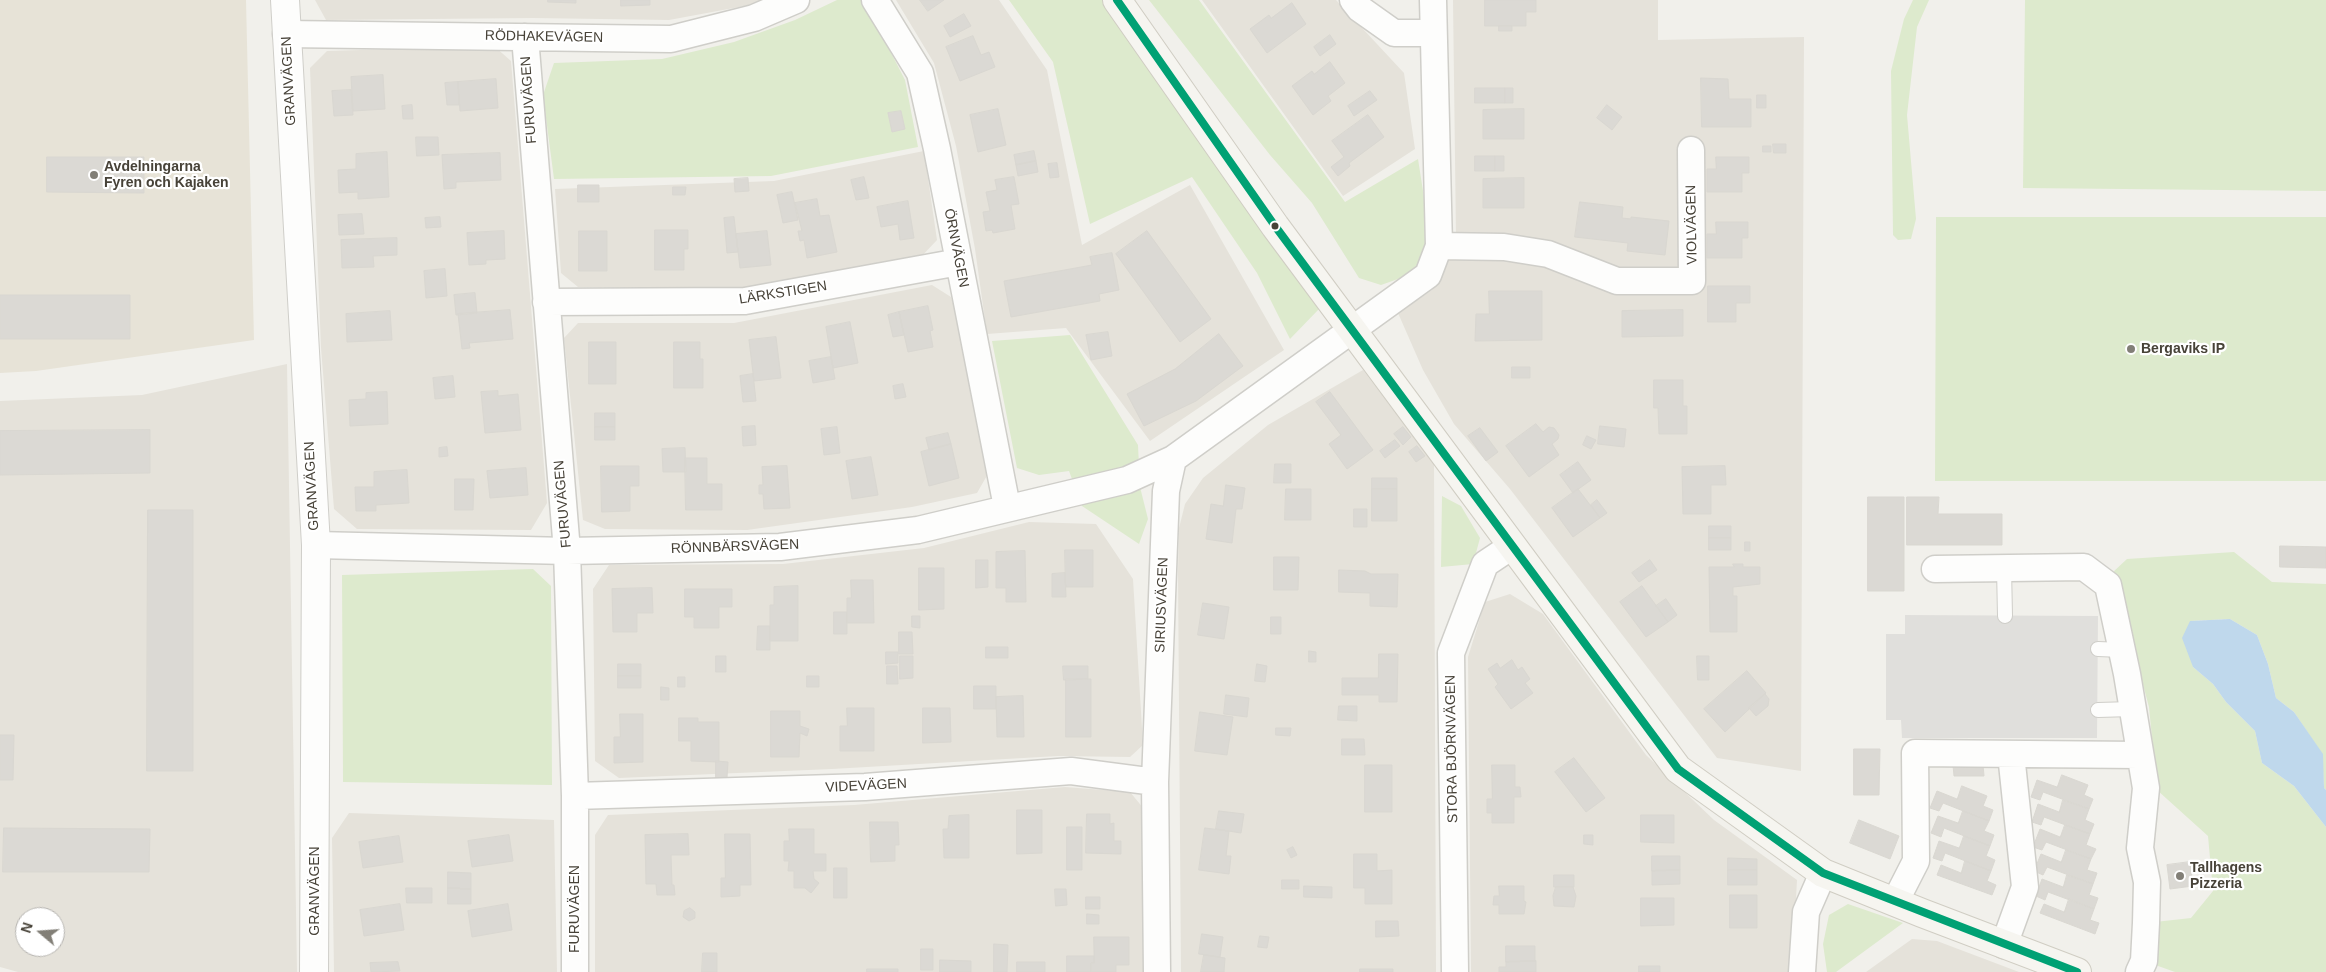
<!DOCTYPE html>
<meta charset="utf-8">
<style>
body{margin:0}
#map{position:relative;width:2326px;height:972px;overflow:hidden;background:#f1f0eb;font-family:Helvetica,sans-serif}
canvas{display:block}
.north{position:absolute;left:15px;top:907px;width:50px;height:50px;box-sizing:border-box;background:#fff;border:1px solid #b5b3af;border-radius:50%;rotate:288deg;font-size:14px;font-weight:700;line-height:20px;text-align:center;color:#474238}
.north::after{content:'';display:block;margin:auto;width:18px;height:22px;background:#827f77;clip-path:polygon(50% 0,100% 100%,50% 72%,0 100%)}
</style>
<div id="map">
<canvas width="2326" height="972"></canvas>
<div class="north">N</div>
</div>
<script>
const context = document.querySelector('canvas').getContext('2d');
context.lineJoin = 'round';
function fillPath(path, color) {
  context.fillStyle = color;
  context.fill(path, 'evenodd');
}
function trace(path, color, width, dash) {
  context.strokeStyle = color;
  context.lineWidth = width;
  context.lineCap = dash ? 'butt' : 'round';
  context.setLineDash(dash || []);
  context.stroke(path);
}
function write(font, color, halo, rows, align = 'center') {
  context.font = font + ' Helvetica,sans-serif';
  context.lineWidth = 4.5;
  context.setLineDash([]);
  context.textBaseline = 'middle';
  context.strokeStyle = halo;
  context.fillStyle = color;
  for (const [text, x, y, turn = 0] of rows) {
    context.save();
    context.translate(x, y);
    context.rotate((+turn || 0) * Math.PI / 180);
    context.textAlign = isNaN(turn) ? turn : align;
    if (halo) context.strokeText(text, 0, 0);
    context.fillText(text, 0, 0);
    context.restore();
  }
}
const residential = new Path2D(`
 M315,0H761L750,5L669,20L533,18L326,20Z
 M896,0H999L1047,70L1082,245L1190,185L1284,350L1150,441L1066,328L987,334L975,249L956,146L934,63Z
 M1202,0H1336L1404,73L1415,149L1343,196Z
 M1453,0H1658V40L1804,37L1801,771L1717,758L1510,489L1454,424L1423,370L1398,313L1432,290L1456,237Z
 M494,46L511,61L547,503L531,530L357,529L334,509L321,348L310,68L327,51Z
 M924,151L937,240L919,259L748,288L578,287L561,273L555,189L774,181Z
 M932,285L951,297L965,340L989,472L977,493L912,507L747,530L605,529L583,520L564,338L578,323H734Z
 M287,364L297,972H18L0,967V401L142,395ZM25,917H55V947H25Z
 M1363,370L1434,464L1436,972H1181L1178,572L1179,528L1185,504L1203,478L1268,425Z
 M1029,522L1096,524L1133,579L1143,745L1130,757L1058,756L832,769L619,778L595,761L593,589L609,565L783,564L924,548Z
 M1510,594L1543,614L1646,755L1714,820L1797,880L1792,972H1471L1468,657L1485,602Z
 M1065,787L1130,792L1144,809L1148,972H595V835L608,815L854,805Z
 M349,813L554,820L557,972H334L332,838Z
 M1912,939L1937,941L2019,972H1866Z`);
const education = new Path2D(`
 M0,0H246L254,340L36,371L0,373Z`);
const green = new Path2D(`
 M837,0H864L905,80L918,147L771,176L554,179L543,95L554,63L662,59L734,42L795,20Z
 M1009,0H1102L1270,235L1319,309L1290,339L1257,273L1192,177L1090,224L1053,62Z
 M1149,0H1199L1345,202L1418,159L1431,242L1415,273L1381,285L1359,278L1312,203L1270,155Z
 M1913,0H1929L1917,27L1907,115L1916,219L1911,239L1898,240L1893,235L1891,71L1904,19Z
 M2025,0H2326V191L2023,188Z
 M1936,217H2326V481H1935Z
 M1070,335L1138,445L1140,487L1148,519L1139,544L1082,506L1069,471L1039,475L1017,468L992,341Z
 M1442,496L1461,506L1480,538L1473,564L1441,567Z
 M2234,552L2272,582L2326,584V790L2324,788L2322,754L2294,712L2276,698L2268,664L2257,635L2230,619L2190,621L2193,667L2213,684L2226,702L2255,731L2262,763L2294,786L2326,827V972H2175L2144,961L2146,923L2191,918L2213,891L2208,836L2157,790L2149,707L2113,572L2127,559Z
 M533,569L551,586L552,785L343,782L342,575Z
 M1848,904L1903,923L1836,972H1827L1823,944L1829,915Z`);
const parking = new Path2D(`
 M1905,615L2098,616L2097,738H1902L1901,720H1886V634H1905Z`);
const water = new Path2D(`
 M2230,619L2257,635L2268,664L2276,698L2294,712L2323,754L2324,788L2326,790V827L2294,786L2262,763L2255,731L2226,702L2213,684L2193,667L2182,638L2190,621Z`);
const building = new Path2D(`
 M548,0H576V3L548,2Z
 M621,0H650V5L621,6Z
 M920,0H944L928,11Z
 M1485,0H1536V12H1526V26H1485Z
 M1292,3L1306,24L1267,53L1250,29L1269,15L1271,18Z
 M964,14L971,26L950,37L944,26Z
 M1499,26H1512V31H1499Z
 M1330,35L1336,44L1320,56L1314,47Z
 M973,36L981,55L989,52L995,67L960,81L946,47Z
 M1330,62L1345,83L1328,96L1331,101L1313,115L1292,86L1312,71L1314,74Z
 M383,75L385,109L353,111L351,77Z
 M1701,78L1728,79L1729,99H1751V127H1702Z
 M496,79L498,108L460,111L458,82Z
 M458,82L459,105H447L445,83Z
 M1475,88H1505V103H1475Z
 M1505,88H1513V103H1505Z
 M351,90L353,115L334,116L332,91Z
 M1370,91L1377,100L1354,116L1348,106Z
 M1757,95H1766V108H1757Z
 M412,105L413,119H403L402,106Z
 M1607,105L1622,117L1612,130L1597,118Z
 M998,109L1006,145L978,152L970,115Z
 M1524,109V139H1483V110Z
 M901,111L905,129L892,132L888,113Z
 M1368,115L1384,137L1349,163L1350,166L1338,176L1331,167L1344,157L1332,141Z
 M416,137H438L439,155L417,156Z
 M1773,144H1786V153H1774Z
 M1763,146H1771V152H1763Z
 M1034,151L1036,161L1016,165L1014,155Z
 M387,152L389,197L358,199V192L339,193L338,170L356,169V154Z
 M500,153L501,180L456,182V188L444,189L442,155Z
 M1475,156H1495V171H1475Z
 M1495,156H1504V171H1495Z
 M47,157H144V193L47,192Z
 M1716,157H1749V173H1742V192H1707V169H1716Z
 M1036,161L1038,172L1018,176L1016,165Z
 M1057,163L1059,177L1050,178L1048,164Z
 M864,177L869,198L856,200L851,180Z
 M1014,177L1019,204L1011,205L1015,229L993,233L992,230L986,231L983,212L990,211L986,192L997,190L995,180Z
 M748,178L749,191L735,192L734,179Z
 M1524,178V208H1483V179Z
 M578,185H599V202H578Z
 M673,187H686L685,195H673Z
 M792,192L798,220L783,223L777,195Z
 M817,199L820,216L829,215L837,252L807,258L804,240L800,241L798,231H802L795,203Z
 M908,201L914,238L900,240L898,224L881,227L877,207Z
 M1580,202L1623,207L1622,218L1631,219V217L1669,221L1665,255L1627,251L1628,243L1575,237Z
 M362,214L364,234L339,235L338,215Z
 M440,217L441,227L426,228L425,218Z
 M734,217L738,252L727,253L724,218Z
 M1716,222H1748V238H1742V258H1707V234H1716Z
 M655,230H688V249H684V270H655Z
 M504,231L505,259L486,260V264L469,265L467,233Z
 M579,231H607V271H579Z
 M767,231L771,265L740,268L736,234Z
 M1147,231L1211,319L1180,342L1116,254Z
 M397,238V255L373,256L374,267L342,268L341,240Z
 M1112,253L1119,290L1099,294L1100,301L1011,317L1004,281L1092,265L1090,257Z
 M445,269L447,296L426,298L424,271Z
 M1708,286H1750V303H1736V322H1708Z
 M1489,291H1542V340L1475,341L1476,314H1489Z
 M475,293L477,313L456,315L454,295Z
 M0,295H130V339H0Z
 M928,306L933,330L930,331L933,347L908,352L899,312Z
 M510,310L513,339L469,343L470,348L462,349L458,314Z
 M1683,310V336L1622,337V311Z
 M390,311L392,340L347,342L346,314Z
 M899,312L904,335L893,337L888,315Z
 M850,322L858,363L833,368L826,327Z
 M1108,332L1112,356L1091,360L1086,335Z
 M1219,334L1243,366L1196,401L1144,426L1127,394L1175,369Z
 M776,337L781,378L754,381L749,340Z
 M589,342H616V384H589Z
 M674,342H700V359H703V388H674Z
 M831,357L835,379L813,383L809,361Z
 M1512,367H1530V378H1512Z
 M753,374L756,401L743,402L740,376Z
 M453,376L455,397L435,399L433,378Z
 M1654,380H1683V406H1687V434H1659L1658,408H1654Z
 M903,384L906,397L895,399L893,386Z
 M498,391V396L518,394L521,430L485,433L481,392Z
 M387,392L388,424L350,426L349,400L366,399V393Z
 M1330,392L1373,450L1347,469L1329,444L1341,435L1316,402Z
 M595,413H615V427H595Z
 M1536,424L1543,432L1549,427L1554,428L1559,435L1558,439L1552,444L1559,455L1529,477L1506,446Z
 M755,426L756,445L743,446L742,427Z
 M1600,426L1626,429L1624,447L1598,444Z
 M595,427H615V440H595Z
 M837,427L840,453L824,455L821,429Z
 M1403,427L1411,437L1403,445L1394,434Z
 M1480,428L1498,452L1486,461L1468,436Z
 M150,430V473L0,475V431Z
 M948,433L951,444L929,450L926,438Z
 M1587,436L1596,440L1591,449L1583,445Z
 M1395,440L1400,446L1385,458L1380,451Z
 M951,444L959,478L929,486L921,452Z
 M1417,446L1425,456L1416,462L1409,452Z
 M447,447L448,456L439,457V448Z
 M685,448L686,472H663L662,449Z
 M871,457L878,495L852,499L846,461Z
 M685,458H707V484H722V510H686Z
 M1578,462L1591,480L1573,493L1560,475Z
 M1275,464H1291V483H1274Z
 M601,466H639V486H630V511L602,512Z
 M787,466L790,508L764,509L763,494H759V485H763L762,467Z
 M1725,466L1726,485H1711V514H1683L1682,467Z
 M526,468L528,495L490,498L487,471Z
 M407,470L409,503L376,505V511H356L355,487H374V472Z
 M1372,478H1397V489H1372Z
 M455,479H474L473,510H455Z
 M1226,485L1245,488L1242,509H1236L1232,543L1206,539L1211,504L1223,506Z
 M1286,489H1311V520H1285Z
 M1372,489H1397V521H1372Z
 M1578,489L1600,518L1573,537L1552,508Z
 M1868,497H1904V591H1868Z
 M1907,497H1939L1938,514H2002V545H1907Z
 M1597,500L1607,513L1600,518L1591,505Z
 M1354,509H1367V527H1354Z
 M148,510H193V771H147Z
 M1709,526H1731V538H1709Z
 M1709,538H1731V550H1709Z
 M1745,542H1750V551H1745Z
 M2280,546L2326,547V568L2280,567Z
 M1065,550H1093V587H1066Z
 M1025,551L1026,602H1006V588H996V552Z
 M1274,557H1299L1298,590H1274Z
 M976,560H988V587L976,588Z
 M1650,560L1657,570L1639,582L1632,573Z
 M1733,564H1743V567H1760V584L1733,587V596H1737V632H1710L1709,567H1734Z
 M919,568H944V609L919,610Z
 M1339,570L1365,571L1371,574H1398L1397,607L1370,606V593L1339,592Z
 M1065,573L1066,597H1052V574Z
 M851,580H873L874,623H847V598H851Z
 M798,586V641H770V605H774V587Z
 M1642,586L1668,622L1646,637L1620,602Z
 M652,588L653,613H637V632H613L612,589Z
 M685,589H732V607H719V628H694V617H685Z
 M1666,599L1677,615L1668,622L1656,606Z
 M1203,603L1229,607L1224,639L1198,635Z
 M834,612H847V634H834Z
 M912,616H920V628L912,627Z
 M1271,617H1281V634H1271Z
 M758,626H770V650H757Z
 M899,632H912L913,654H899Z
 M986,647H1008V658H986Z
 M1309,651L1316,652V662H1309Z
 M886,652H898V663L886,664Z
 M1379,654H1398L1397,702H1379V695H1342V678H1378Z
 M716,656H726V672H716Z
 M900,656H913V678L900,679Z
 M1697,656H1709V680H1698Z
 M1512,660L1518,670L1522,667L1530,679L1525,683L1533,693L1511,709L1495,687L1498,684L1488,669L1497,663L1500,668Z
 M618,664H641V676H618Z
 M1257,664L1267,666L1265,682L1255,681Z
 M887,666H897L898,684H887Z
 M1063,666H1088V679L1064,680Z
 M1747,671L1766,693L1725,732L1704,709Z
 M618,676H641V688H618Z
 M807,676H819V687H807Z
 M678,677H685V687H678Z
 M1066,679H1091V737H1066Z
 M974,686H996V709H974Z
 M661,687L669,688V700H661Z
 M1765,694L1769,699L1768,706L1756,716L1749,708Z
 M1226,695L1249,698L1247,717L1224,714Z
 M1023,696L1024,737H997L996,697Z
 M1339,706H1357V721L1338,720Z
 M847,708H874V751H840V726H847Z
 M923,708H950L951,742L923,743Z
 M771,711H800V726L809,729L807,736L800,733L799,757H771Z
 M1200,712L1233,717L1227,755L1195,751Z
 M620,714H643V762L614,763V737H620Z
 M679,718H698V722H719V762L691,761V741H679Z
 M1276,728H1291L1290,736L1276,735Z
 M0,735H14L13,780H0Z
 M1342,739H1364L1365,755H1342Z
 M1854,749H1880L1879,795H1854Z
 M1574,758L1605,798L1586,812L1555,772Z
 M716,761L728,762L727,778H716Z
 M1983,764L1984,776H1954L1953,765Z
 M1365,765H1392V812H1365Z
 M1492,765H1515V787H1520L1521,797H1514V823H1492V813H1487V799H1492Z
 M2062,775L2088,785L2084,795L2093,799L2089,809L2043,792L2040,800L2031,797L2037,780L2057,787Z
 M1962,786L1987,796L1983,806L1993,810L1989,821L1943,803L1939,811L1930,808L1937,791L1957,799Z
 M2063,800L2089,809L2085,820L2094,824L2090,834L2044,817L2041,825L2032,822L2038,804L2059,812Z
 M1017,810H1042V853L1017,854Z
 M1219,811L1244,814L1241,833L1216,829Z
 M1963,811L1989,821L1984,831L1994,835L1990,846L1944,828L1941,837L1931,833L1938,816L1958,823Z
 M1087,814H1110V824L1114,823V841H1121V854L1086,853Z
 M969,815V858H944L943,829H948L949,816Z
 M1641,815H1674V843L1641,842Z
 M1859,820L1899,836L1890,859L1850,843Z
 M870,822H898L899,845H895V861L871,862Z
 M2065,825L2090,834L2086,845L2096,849L2091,859L2046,842L2042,850L2033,847L2040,829L2060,837Z
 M1067,827H1082V870H1067Z
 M4,828L150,829L149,872H3Z
 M1205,828L1229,831L1226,856H1231L1229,874L1199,870Z
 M789,829H814V854H826V871H813L814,879L819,883L811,893L805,888H794V871H788L789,861H784V841H789Z
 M688,834L689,855H671L672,885H674L675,895H657L656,884H646L645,835Z
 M725,834H750L751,885H740V896L721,897V878H725Z
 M509,835L513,861L472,867L468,841Z
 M1584,835H1593V845L1584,844Z
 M399,836L403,862L363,868L359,842Z
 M1964,836L1990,846L1986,856L1995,860L1991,871L1945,853L1942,861L1933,858L1939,841L1959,848Z
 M1293,847L1297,855L1291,858L1287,850Z
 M2066,850L2091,859L2087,870L2097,873L2093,884L2047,867L2043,875L2034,871L2041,854L2061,862Z
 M1354,854H1377V871L1392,870V904H1365V888H1354Z
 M1652,856H1680V870L1652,871Z
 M1728,858L1757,859V870H1728Z
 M1965,861L1991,871L1987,881L1996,885L1992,895L1937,875L1941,865L1961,873Z
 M2190,862L2193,886L2170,889L2167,865Z
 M834,868H847V898H834Z
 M1680,870V884L1652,885V871Z
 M1728,870H1757V885H1728Z
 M448,872L471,873V889L448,888Z
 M1554,875H1574V887H1554Z
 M2067,875L2093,884L2089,895L2098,898L2094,909L2048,892L2045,900L2036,896L2042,879L2063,887Z
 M1282,880H1299V889H1282Z
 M1304,886L1332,887V898L1304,897Z
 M1499,886H1524V901L1526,902L1524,914H1499V905H1493L1494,896H1499Z
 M1556,887H1573L1576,896L1574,907L1554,906L1553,896Z
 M406,888H432V903H407Z
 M448,888L471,889V904H448Z
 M1055,889H1066L1067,905L1056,906Z
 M1730,895H1757V928H1730Z
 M1086,897H1100V909H1086Z
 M1641,898H1674V925L1641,926Z
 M2069,899L2094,909L2090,920L2099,923L2095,934L2040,913L2044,904L2064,912Z
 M400,904L404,930L364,936L360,910Z
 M508,904L512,930L472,937L468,911Z
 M690,908L695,912V918L689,921L683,917L684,911Z
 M1087,914L1099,915V924H1087Z
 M1376,921H1398L1399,936L1376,937Z
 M1202,934L1223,937L1220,957L1199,954Z
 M1260,936L1269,937L1267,948L1258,947Z
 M1094,937H1129V965H1116V972H1091V963H1094Z
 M994,944L1008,945L1007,972H994Z
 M1506,946H1535V961L1506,962Z
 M921,949H933V970H921Z
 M703,953H717V972H702Z
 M1204,955L1225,958L1224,972H1201Z
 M1067,956H1094V963H1091V972H1067Z
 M940,960L971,961V972H940Z
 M1536,961V972H1499V967H1506V962Z
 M398,962L400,971L371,972L370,963Z
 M1017,962H1045V972H1017Z
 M1639,966H1660V972H1639Z
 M867,969H898V972H867Z
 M1360,969H1393V972H1360Z`);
const service = new Path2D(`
 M2004,568L2005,616
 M2098,649L2122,650
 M2098,710L2132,709`);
const minor = new Path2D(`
 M875,0L920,73L937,149L1007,507
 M1353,0L1360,9L1394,33H1433
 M286,34L671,39L754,18L796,0
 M525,37L567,551L575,796V972
 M1439,246L1504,247L1548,254L1617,281H1692L1691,150
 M546,302L745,301L959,262
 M316,545L567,551L780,547L918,530L1127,480L1173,459
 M1935,569L2084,567L2108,585L2127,674L2146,788L2140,848L2147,882L2146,923L2144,961L2139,972
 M575,796L865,787L1071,771L1155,782
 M1895,902L1916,861L1915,753L2139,755
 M2004,945L2025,887L2011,754
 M1157,972L1155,782L1166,491L1173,459L1428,275L1439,246L1433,0
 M1455,972L1451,653L1485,564L1512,546
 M1802,972L1806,912L1823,873`);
const tertiary = new Path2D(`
 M285,0L316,545L314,972`);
const secondary = new Path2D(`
 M1117,0L1275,226L1678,769L1823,873L1922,913L2077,972`);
const bus1 = new Path2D(`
 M1117,0L1275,226L1678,769L1823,873L2077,972`);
const markers = [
 [94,175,5,"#827f77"],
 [1275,226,4.5,"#474238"],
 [2131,349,5,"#827f77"],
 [2180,876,5,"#827f77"]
];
const streetNames = [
 ["RÖDHAKEVÄGEN",544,37,1],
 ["GRANVÄGEN",289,81,-93],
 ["FURUVÄGEN",529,100,-94],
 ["VIOLVÄGEN",1692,225,-91],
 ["ÖRNVÄGEN",956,248,79],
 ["LÄRKSTIGEN",783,293,-9],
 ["GRANVÄGEN",312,486,-93],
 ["FURUVÄGEN",563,504,-95],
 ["RÖNNBÄRSVÄGEN",735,547,-2],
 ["SIRIUSVÄGEN",1162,605,-88],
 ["STORA BJÖRNVÄGEN",1452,749,-91],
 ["VIDEVÄGEN",866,786,-3],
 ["GRANVÄGEN",315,891,-90],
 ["FURUVÄGEN",575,909,-90]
];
const poiNames = [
 ["Avdelningarna",104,167],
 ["Fyren och Kajaken",104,183],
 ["Bergaviks IP",2141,349],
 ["Tallhagens",2190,868],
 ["Pizzeria",2190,884]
];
fillPath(residential, '#e5e2da');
fillPath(education, '#e7e3d7');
fillPath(green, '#ddeacd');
fillPath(parking, '#e0dfdc');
fillPath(water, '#bfd8ec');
fillPath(building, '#dbd9d4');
trace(building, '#d9d7d1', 1);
trace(service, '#cfcec9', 16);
trace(minor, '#cfcec9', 29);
trace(tertiary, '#cfcec9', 30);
trace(secondary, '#d0cdc3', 30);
trace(service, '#fdfdfc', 14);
trace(minor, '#fdfdfc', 26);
trace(tertiary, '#fdfdfc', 28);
trace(secondary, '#f6f5f0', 28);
trace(bus1, '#00a174', 8);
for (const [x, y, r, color] of markers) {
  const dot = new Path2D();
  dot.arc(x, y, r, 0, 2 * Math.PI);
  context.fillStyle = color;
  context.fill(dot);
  trace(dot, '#fff', 2);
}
write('14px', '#474238', '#fff', streetNames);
write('bold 14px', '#474238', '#fff', poiNames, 'left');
</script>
